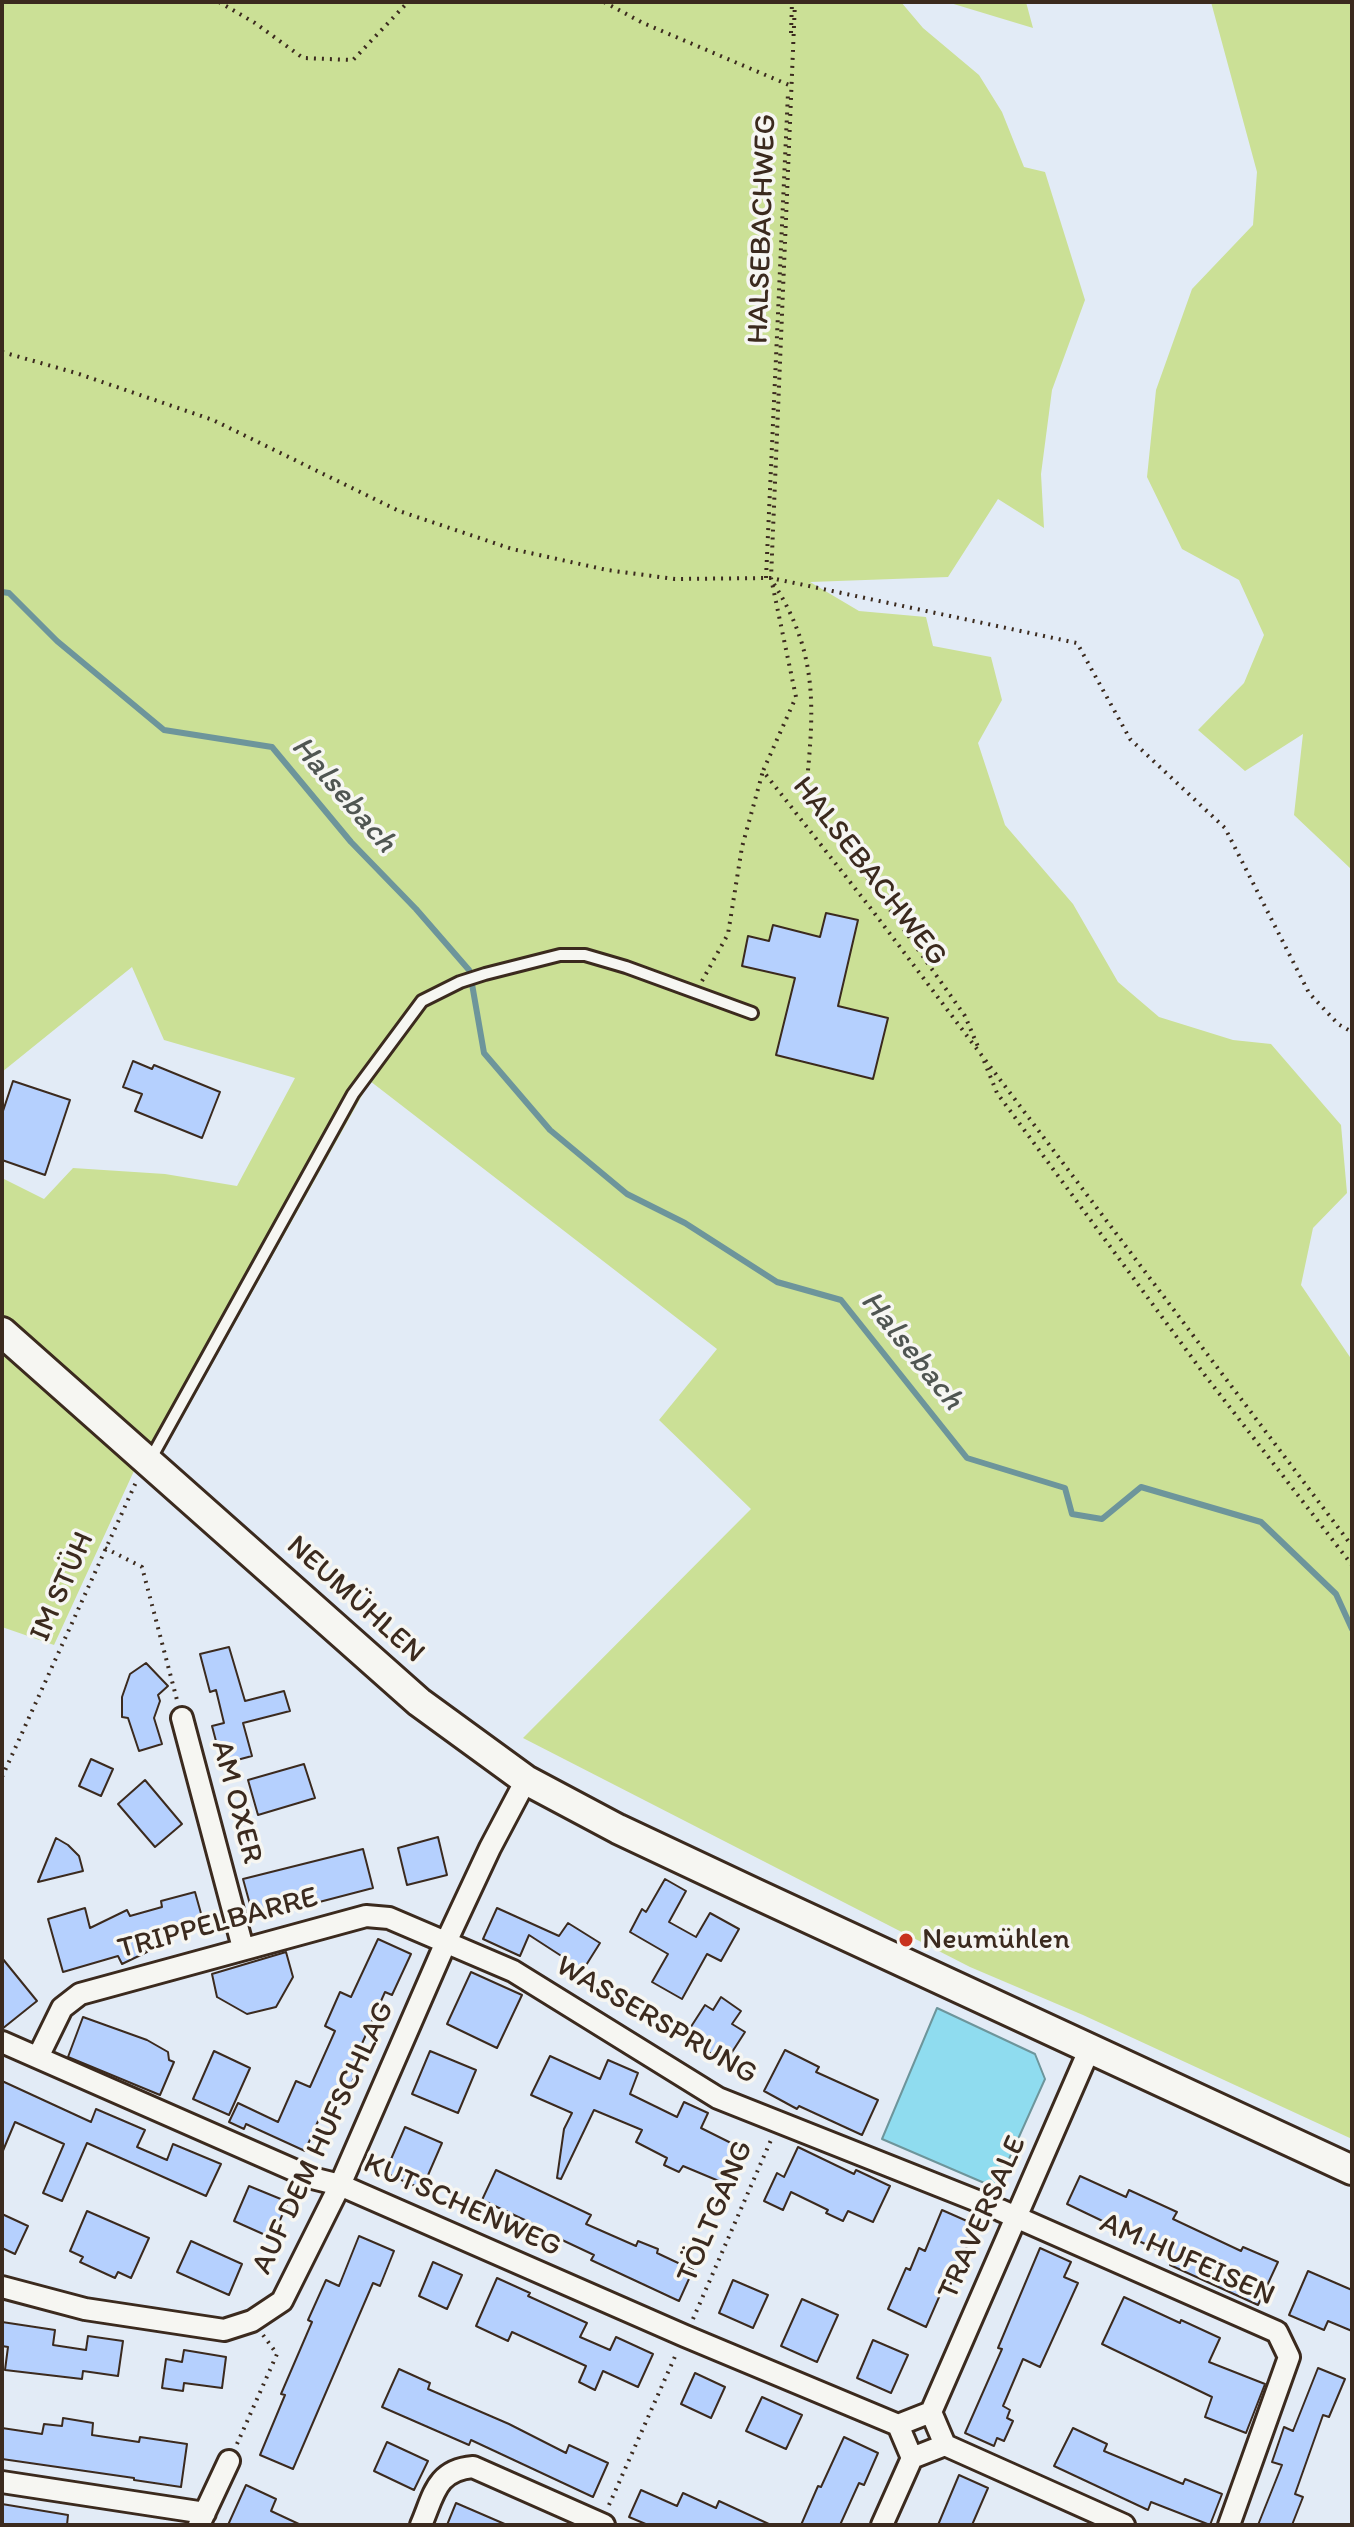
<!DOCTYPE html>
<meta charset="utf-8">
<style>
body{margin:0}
#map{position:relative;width:1354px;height:2527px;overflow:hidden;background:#e2ebf6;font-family:Itim,sans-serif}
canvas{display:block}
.frame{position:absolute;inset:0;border:4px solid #3b2a1e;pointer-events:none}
</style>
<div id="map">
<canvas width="1354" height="2527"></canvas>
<div class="frame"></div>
</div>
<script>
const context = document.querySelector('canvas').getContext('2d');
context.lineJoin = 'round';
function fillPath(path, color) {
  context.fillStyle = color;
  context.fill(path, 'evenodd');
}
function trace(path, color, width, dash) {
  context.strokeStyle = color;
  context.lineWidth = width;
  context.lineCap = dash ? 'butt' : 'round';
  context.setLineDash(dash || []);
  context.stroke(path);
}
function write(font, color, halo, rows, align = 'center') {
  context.font = font + ' Itim,sans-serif';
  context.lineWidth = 7;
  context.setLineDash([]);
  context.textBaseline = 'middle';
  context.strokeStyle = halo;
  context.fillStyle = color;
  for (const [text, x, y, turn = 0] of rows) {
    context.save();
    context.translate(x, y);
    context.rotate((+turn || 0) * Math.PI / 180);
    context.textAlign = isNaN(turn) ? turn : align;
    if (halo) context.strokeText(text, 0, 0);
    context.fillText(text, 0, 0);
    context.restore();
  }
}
const green = new Path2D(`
 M2,2H901L923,28L979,75L1002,112L1024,167L1045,172L1085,300L1052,390L1041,474L1044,528L998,499L948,577L810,582L859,611L926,617L933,646L991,657L1002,700L978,743L1005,825L1073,904L1118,982L1159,1017L1233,1040L1271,1044L1341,1125L1347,1193L1313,1228L1301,1285L1352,1360V2139L1083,2015L970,1967L523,1738L751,1509L659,1420L717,1349L370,1081L169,1441L139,1460L54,1645L2,1627V1178L44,1199L73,1168L165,1174L237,1186L295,1078L164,1040L132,967L2,1072Z
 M947,2H1026L1033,28Z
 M1211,2H1352V870L1294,815L1303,734L1245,771L1198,730L1244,683L1264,635L1239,580L1182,549L1147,477L1156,390L1192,289L1253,225L1257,172Z`);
const water = new Path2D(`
 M937,2008L1035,2054L1045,2079L996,2188L882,2139Z`);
const stream = new Path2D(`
 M2,592L9,593L57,641L164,730L272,747L351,842L416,909L469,970
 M472,984L484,1053L550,1130L627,1194L685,1223L777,1282L841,1300L967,1458L1065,1488L1072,1514L1102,1519L1141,1487L1261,1522L1336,1594L1352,1629`);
const building = new Path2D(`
 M826,913L858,920L838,1006L888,1018L873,1079L776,1055L795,978L742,966L748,936L769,941L773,925L820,937Z
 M133,1061L152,1069L154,1065L220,1092L202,1138L135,1111L142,1094L123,1087Z
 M13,1081L70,1100L45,1175L2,1160V1114Z
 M229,1647L245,1701L284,1691L290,1711L243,1723L252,1756L222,1764L212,1726L224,1723L216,1690L210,1692L200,1654Z
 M146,1663L168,1686L158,1695L160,1701L154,1718L162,1744L139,1751L128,1718L122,1717V1697L130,1674Z
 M91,1759L113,1769L101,1796L79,1786Z
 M304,1764L315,1798L258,1815L248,1780Z
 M145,1780L182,1824L155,1847L118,1804Z
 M438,1837L447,1875L407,1885L398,1848Z
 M56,1838L68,1845L79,1856L83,1871L38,1882Z
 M363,1849L373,1888L254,1919L243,1879Z
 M665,1879L686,1891L669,1922L696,1937L710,1913L739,1929L721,1961L707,1954L682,1999L652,1982L668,1954L630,1932L642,1909L646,1912Z
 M195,1892L202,1917L139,1935L147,1952L122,1964L118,1956L63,1972L48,1919L85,1908L90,1928L127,1910L130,1916L162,1907L161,1901Z
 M497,1908L559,1936L568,1923L600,1943L583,1970L529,1935L520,1956L483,1939Z
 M378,1939L411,1954L392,1995L385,1992L352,2066L358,2068L344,2102L339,2100L329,2123L319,2119L305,2151L246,2124L244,2129L229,2122L238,2103L278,2122L296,2081L310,2087L335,2031L325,2026L340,1992L351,1997Z
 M286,1952L293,1977L276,2007L247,2014L217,1997L212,1974Z
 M2,1958L37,2001L2,2029Z
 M471,1972L522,1995L497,2048L447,2024Z
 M721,1997L741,2011L732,2024L745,2032L725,2063L685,2036L705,2005L713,2010Z
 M83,2017L147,2040L168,2052L169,2060L174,2062L160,2095L68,2057Z
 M785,2050L819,2067L816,2072L878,2100L862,2135L799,2106L797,2109L764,2091Z
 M214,2051L250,2068L229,2115L193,2099Z
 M430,2051L476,2070L458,2113L412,2094Z
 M550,2056L600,2079L608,2060L638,2073L630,2094L677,2117L684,2102L708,2113L701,2128L741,2148L726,2184L683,2166L679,2172L664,2165L667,2158L636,2142L642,2130L594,2110L561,2179L557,2178L564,2129L572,2113L531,2095Z
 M2,2081L91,2122L96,2109L145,2130L137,2147L167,2160L173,2144L221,2164L206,2196L87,2143L62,2201L43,2193L64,2144L15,2122L2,2153Z
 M405,2127L442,2143L422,2189L385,2173Z
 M798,2147L854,2174L856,2170L890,2186L873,2222L848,2211L843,2221L826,2213L828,2210L791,2192L783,2210L764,2201L777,2173L784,2177Z
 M496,2170L591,2215L586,2224L636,2246L638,2241L658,2249L657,2253L693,2270L679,2301L591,2260L594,2255L543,2231L544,2229L482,2200Z
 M1080,2176L1126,2197L1129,2190L1177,2212L1173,2219L1241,2251L1243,2247L1278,2262L1258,2305L1170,2265L1174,2257L1112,2229L1113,2226L1067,2204Z
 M249,2186L288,2202L272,2238L234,2221Z
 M942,2210L976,2225L948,2290L943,2288L926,2327L888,2309L906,2268L910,2270L919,2248L925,2251Z
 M87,2211L149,2238L131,2278L118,2272L115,2278L80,2262L83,2257L70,2251Z
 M2,2214L28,2226L15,2254L2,2248Z
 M359,2236L394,2251L380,2286L373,2283L293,2469L260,2455L285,2395L281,2394L312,2322L308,2320L326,2280L339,2286Z
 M191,2241L242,2264L229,2295L177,2272Z
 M1040,2248L1071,2262L1064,2277L1078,2283L1040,2367L1023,2359L1003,2406L1010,2410L1007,2418L1013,2421L1004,2441L997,2438L994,2446L965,2433L1002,2349L998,2348Z
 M433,2262L462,2275L447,2309L419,2296Z
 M1308,2271L1352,2290V2331L1328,2321L1324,2330L1289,2315Z
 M497,2278L530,2293L528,2296L587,2323L580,2337L610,2350L616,2337L653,2354L638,2387L603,2371L595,2390L579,2382L586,2366L512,2332L508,2341L476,2326Z
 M733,2280L768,2295L753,2328L719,2313Z
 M1124,2297L1180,2323L1181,2320L1220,2338L1209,2362L1265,2384L1246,2433L1205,2417L1212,2397L1102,2344Z
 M802,2299L838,2315L817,2362L781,2346Z
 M2,2322L55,2330L53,2345L86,2350L88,2336L123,2341L118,2376L83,2371L82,2379L5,2370L8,2347L2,2346Z
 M873,2340L908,2355L891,2393L857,2378Z
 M184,2350L226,2357L222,2388L184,2383L183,2391L162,2388L166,2359L182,2362Z
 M1318,2368L1345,2379L1329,2417L1323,2415L1295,2494L1303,2497L1292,2525H1258L1282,2465L1272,2462L1284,2427L1293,2431Z
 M399,2369L430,2383L428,2389L509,2424L566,2453L569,2445L608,2463L593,2497L471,2440L469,2445L382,2407Z
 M695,2373L725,2387L711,2418L681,2404Z
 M762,2397L802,2415L786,2449L746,2431Z
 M63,2418L93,2423L92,2435L139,2442L140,2437L187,2444L181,2487L134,2480V2478L2,2459V2428L42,2434L44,2424L62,2426Z
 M1073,2428L1107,2444L1104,2451L1183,2484L1185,2479L1222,2494L1210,2525L1151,2502L1148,2510L1054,2466Z
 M844,2437L878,2453L864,2485L859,2483L840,2525H801L818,2486L821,2487Z
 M387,2442L428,2461L414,2490L374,2471Z
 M959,2475L988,2488L972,2525H938Z
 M246,2485L276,2499L271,2511L301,2525H228Z
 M641,2490L677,2506L683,2493L716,2508L719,2501L771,2525H648L629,2517Z
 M456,2503L507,2525H447Z
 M2,2504L68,2515L67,2525H2Z`);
const path = new Path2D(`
 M219,2L255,23L303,58L353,60L408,2
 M604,2L643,23L789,85
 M795,2L771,578L796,697L763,771L872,910L1352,1546
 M791,33L792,2
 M2,352L76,373L213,420L399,511L512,549L607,570L675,579L771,578L1077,643L1130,739L1225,828L1309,993L1338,1024L1352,1032
 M766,578L788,93
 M774,584C819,655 814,710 806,791L965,1016L979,1049
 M702,981L728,934L742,847L763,771
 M984,1061L997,1093L1204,1374L1352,1565
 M105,1548L142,1567L177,1700
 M2,1777L137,1480
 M693,2319L771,2140
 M237,2444L277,2354L263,2335
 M609,2505L677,2352`);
const lane = new Path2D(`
 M150,1460L353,1094L422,1001L460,982L485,974L560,955H585L626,967L752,1013`);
const street = new Path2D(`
 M182,1718L243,1948
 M2,2042L312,2178L340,2185L685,2336L898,2425
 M38,2057L62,2008L80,1994L366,1916L389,1918L513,1971L718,2098L1000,2210L1277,2332L1289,2357L1229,2525
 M2,2287L85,2309L224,2330L252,2321L282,2301L340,2185L446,1942L490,1848L526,1780
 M931,2412L1090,2048
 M945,2445L1124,2525
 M2,2482L205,2513
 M199,2525L229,2461
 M421,2525C434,2495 436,2470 473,2467L604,2525
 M882,2525L912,2458L945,2445L931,2412L898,2425L912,2458`);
const secondary = new Path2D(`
 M2,1332L419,1702L526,1780L618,1829L754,1893L1352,2170`);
const markers = [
 [906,1940,8,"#c8321e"]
];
const streetNames = [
 ["HALSEBACHWEG",763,229,-88],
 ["HALSEBACHWEG",869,872,52],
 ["IM STÜH",63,1587,-66],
 ["NEUMÜHLEN",355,1600,42],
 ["AM OXER",236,1802,75],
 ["TRIPPELBARRE",218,1924,-15],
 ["WASSERSPRUNG",656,2021,30],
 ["AUF DEM HUFSCHLAG",324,2138,-65],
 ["KUTSCHENWEG",462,2206,24],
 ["TÖLTGANG",716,2212,-67],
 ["TRAVERSALE",983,2218,-66],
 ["AM HUFEISEN",1187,2260,24]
];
const poiNames = [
 ["Neumühlen",922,1940]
];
const waterNames = [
 ["Halsebach",343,795,49],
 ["Halsebach",911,1351,51]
];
fillPath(green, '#cbe096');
fillPath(water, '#8fdcef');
trace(water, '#6d959b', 2);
trace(stream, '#6d959b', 6);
fillPath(building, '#b5d0fe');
trace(building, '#3b2a1e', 2);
trace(lane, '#3b2a1e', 16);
trace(street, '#3b2a1e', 26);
trace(secondary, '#3b2a1e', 34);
trace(path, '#3b2a1e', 4, [2, 6]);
trace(lane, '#f6f6f2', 10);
trace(street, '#f6f6f2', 20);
trace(secondary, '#f6f6f2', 28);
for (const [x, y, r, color] of markers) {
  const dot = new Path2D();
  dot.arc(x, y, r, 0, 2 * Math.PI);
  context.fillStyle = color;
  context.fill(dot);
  trace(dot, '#f6f6f2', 3);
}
write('30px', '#3b2a1e', '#f6f6f2', streetNames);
write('30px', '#3b2a1e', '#f6f6f2', poiNames, 'left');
write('italic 32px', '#505652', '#f6f6f2', waterNames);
</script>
